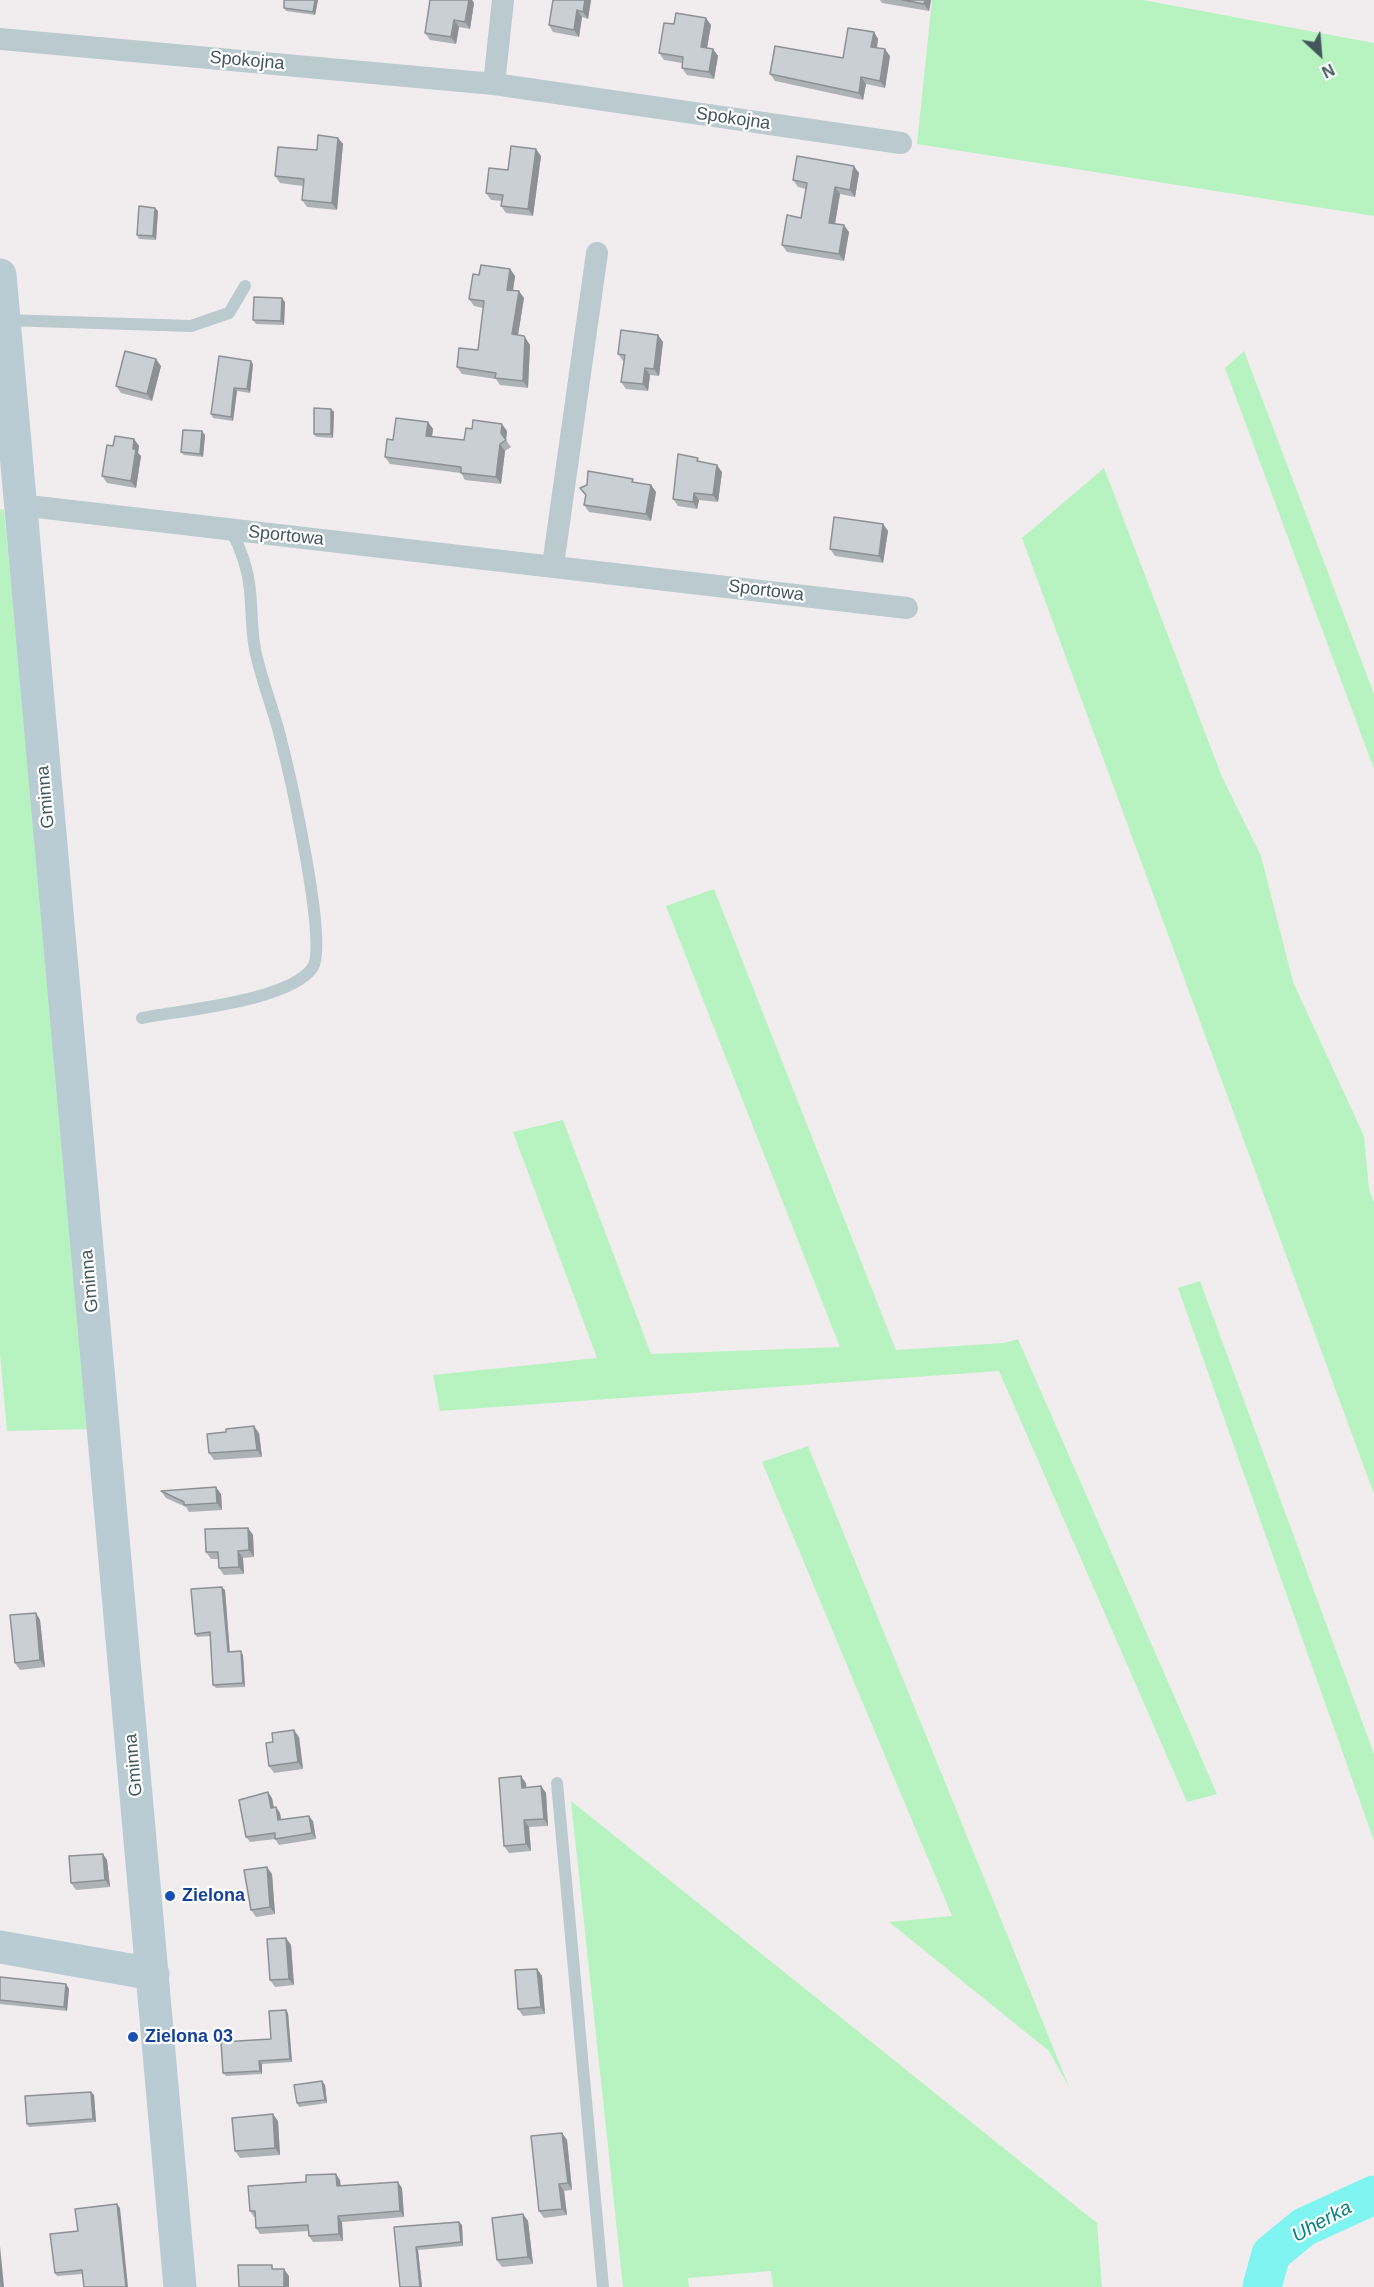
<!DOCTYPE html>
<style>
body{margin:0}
#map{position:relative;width:1374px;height:2287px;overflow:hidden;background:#f1edee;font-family:Arial,sans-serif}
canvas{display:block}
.north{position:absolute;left:1290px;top:24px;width:60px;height:60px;-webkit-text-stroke:4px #fff;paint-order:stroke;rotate:154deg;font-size:16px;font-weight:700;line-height:24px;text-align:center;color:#44575d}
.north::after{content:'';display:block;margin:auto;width:21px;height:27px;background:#44575d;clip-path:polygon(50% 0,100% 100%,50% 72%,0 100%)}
</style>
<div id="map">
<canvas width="1374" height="2287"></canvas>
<div class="north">N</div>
</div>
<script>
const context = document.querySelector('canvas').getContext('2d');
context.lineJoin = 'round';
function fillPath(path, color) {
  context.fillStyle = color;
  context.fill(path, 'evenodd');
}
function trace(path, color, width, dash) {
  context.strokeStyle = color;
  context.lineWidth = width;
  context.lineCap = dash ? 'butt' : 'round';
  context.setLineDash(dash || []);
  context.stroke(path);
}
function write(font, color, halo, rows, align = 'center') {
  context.font = font + ' Arial,sans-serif';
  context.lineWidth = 4.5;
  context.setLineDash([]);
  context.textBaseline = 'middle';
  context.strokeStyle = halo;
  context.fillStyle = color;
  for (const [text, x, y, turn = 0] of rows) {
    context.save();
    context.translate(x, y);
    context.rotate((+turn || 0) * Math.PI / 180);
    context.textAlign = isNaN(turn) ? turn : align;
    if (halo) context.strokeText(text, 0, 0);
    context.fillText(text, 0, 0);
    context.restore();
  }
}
const green = new Path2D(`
 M932,0H1143L1374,43V216L917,144Z
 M1244,351L1374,694V769L1225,368Z
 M1104,468L1222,777L1261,856L1293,982L1364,1136L1369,1189L1374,1203V1494L1022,538Z
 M0,509L4,510L93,1429L7,1431L0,1355Z
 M714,889L896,1350L1004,1343L1018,1339L1217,1794L1187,1802L999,1371L440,1411L433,1375L597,1358L513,1132L563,1120L651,1354L840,1347L666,906Z
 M1200,1281L1374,1754V1841L1178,1288Z
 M808,1446L1070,2089L1049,2051L889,1922L952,1916L762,1462Z
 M571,1801L1097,2223L1102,2287H773L771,2271L688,2278L689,2287H623Z`);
const river = new Path2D(`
 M1262,2287L1271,2254L1304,2227L1374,2195`);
const lane = new Path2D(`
 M5,320L191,326L229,313L245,286
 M142,1018C182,1010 291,1001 313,967C328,943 290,775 281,740C274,710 261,680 255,649C251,629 252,610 250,590C248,569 241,549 231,530
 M557,1783L603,2287`);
const street = new Path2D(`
 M0,39L494,84L901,143
 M494,84L503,0
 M20,505L907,608
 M553,565L597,253`);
const secondary = new Path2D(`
 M0,275L180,2287
 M0,1947L153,1974`);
const wall = new Path2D(`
 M284,0H318L315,15L286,11L284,8Z
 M430,0H472L474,3L470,29L459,27L456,44L430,40L425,33Z
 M591,0L588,19L582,17L579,37L553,32L549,25Z
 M880,0H931L929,11L882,3Z
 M674,24L711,25L707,48L713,49L718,56L714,79L687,75L682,68V63L664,60L659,53Z
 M874,32L878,39L877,48L890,56L885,88L866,84L863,100L775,81L770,74L843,58Z
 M338,138L343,144L337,210L307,207L302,200L303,186L280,183L275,176Z
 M541,156L533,216L506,213L501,206L502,201L491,200L486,193L508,170Z
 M859,173L855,197L840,194L835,224L849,232L844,261L787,252L782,245L801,218L806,189L798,187L793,180Z
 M155,208L158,211L156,240L139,239L137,235Z
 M510,269L515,276L513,291L524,298L518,335L524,336L530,345L528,388L500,385L496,379L462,374L457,367L478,350L483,308L474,306L469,299L479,275Z
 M285,302L284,325L256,324L253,320Z
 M658,335L663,342L659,376L650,375L648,391L626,389L621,382L624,361H623L618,354Z
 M253,364L250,393L237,391L233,421L213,418L211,414Z
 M161,366L152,401L121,393L116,386Z
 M331,409L334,412L333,438L316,437L314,434Z
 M428,422L433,429L432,437L464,440L472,429L507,431L506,440L511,447L505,451L501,484L465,480L461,473L390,464L385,457L393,440Z
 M205,435L203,457L184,455L181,452Z
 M134,439L139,446L138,453L141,456L136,488L107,483L102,476L113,446Z
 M700,461L722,472L718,502L699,500L697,509L678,506L673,499Z
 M636,483L651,485L656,492L651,521L589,512L584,505L585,495L580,488Z
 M883,524L888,531L883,563L835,556L830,549Z
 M259,1433L262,1457L214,1460L209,1453Z
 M161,1491L221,1494L222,1510L189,1512L186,1507L166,1498Z
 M248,1528L253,1535L254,1557L243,1558L244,1574L224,1575L219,1568V1559H211L206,1552Z
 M225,1590L230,1652L243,1655L245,1687L216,1688L213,1685L210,1636L197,1637L195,1634Z
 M36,1613L40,1620L45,1667L20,1670L15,1663Z
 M299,1737L303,1769L274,1773L269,1766L273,1742Z
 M526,1783V1788L541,1786L546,1793L548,1826L529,1827L531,1851L509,1853L504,1846Z
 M272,1798L274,1808L276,1807L280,1813L281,1820L313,1821L316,1839L279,1845L275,1839L250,1842L246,1837Z
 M103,1854L107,1860L110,1887L76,1890L71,1883Z
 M272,1874L275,1914L256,1917L251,1910Z
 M286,1938L291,1945L294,1985L275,1987L270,1980Z
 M537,1969L542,1976L545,2014L523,2016L518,2009Z
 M0,1977L66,1984L69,1989L67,2011L0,2004Z
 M288,2013L292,2062L262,2064V2074L226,2076L223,2073L271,2039Z
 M322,2081L325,2085L327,2103L299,2107L297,2103Z
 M91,2092L94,2095L96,2122L29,2127L27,2124Z
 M278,2121L280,2155L240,2158L235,2151Z
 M562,2133L567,2140L572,2190L564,2191L567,2215L544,2218L539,2211Z
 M340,2180L341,2186L402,2188L404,2217L342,2222L343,2241L313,2242L309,2236L308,2231L260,2234L256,2228L255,2217H254L250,2211Z
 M120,2208L82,2274L57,2276L55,2273L78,2231Z
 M523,2214L528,2221L533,2264L502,2267L497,2260Z
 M459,2222L462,2225L463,2246L418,2250L422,2287H400L394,2227Z`);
const shadedWall = new Path2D(`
 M315,0H318L315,15L313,12Z
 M469,0H472L474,3L470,29L465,22Z
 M585,0H591L588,19L583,12Z
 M925,0H931L929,11L924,4Z
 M577,10L582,17L579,37L574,30Z
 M706,18L711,25L706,54L701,47Z
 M454,20L459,27L456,44L451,37Z
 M874,32L878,39L876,54L871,47Z
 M713,49L718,56L714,79L709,72Z
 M885,49L890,56L885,88L880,81Z
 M861,77L866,84L863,100L859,93Z
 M338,138L343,144L337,210L332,203Z
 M536,149L541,156L533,216L528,209Z
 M854,166L859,173L855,197L850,190Z
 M835,187L840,194L834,229L829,223Z
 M155,208L158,211L156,240L153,236Z
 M844,225L849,232L844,261L839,254Z
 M510,269L515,276L512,297L507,290Z
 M519,291L524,298L517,341L512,334Z
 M282,298L285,302L284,325L281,321Z
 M658,335L663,342L659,376L654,369Z
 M524,336L530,345L528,388L523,381Z
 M156,359L161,366L152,401L147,394Z
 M251,361L253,364L250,393L247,389Z
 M645,368L650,375L648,391L643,384Z
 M234,388L237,391L233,421L231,417Z
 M331,409L334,412L333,438L331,434Z
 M428,422L433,429L431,443L426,436Z
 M502,424L507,431L506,440L501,433Z
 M202,431L205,435L203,457L200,454Z
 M134,439L139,446L138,453L141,456L136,488L131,481Z
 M500,444L505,451L501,484L496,477Z
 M717,465L722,472L718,502L713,495Z
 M651,485L656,492L651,521L646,514Z
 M694,493L699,500L697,509L693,502Z
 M883,524L888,531L883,563L879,556Z
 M254,1426L259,1433L262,1457L257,1450Z
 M216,1487L221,1494L222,1510L217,1503Z
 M248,1528L253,1535L254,1557L249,1550Z
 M238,1551L243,1558L244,1574L239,1567Z
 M222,1587L225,1590L230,1656L228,1652Z
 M36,1613L40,1620L45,1667L40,1660Z
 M241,1651L243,1655L245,1687L243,1683Z
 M294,1730L299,1737L303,1769L298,1762Z
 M521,1776L526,1783L527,1795L522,1788Z
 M541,1786L546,1793L548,1826L544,1819Z
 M268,1792L272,1798L275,1814L271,1808Z
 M276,1807L280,1813L282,1826L278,1820Z
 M309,1816L313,1821L316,1839L312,1833Z
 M524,1820L529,1827L531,1851L526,1844Z
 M103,1854L107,1860L110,1887L105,1880Z
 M267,1867L272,1874L275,1914L270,1907Z
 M286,1938L291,1945L294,1985L289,1979Z
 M537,1969L542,1976L545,2014L541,2007Z
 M66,1984L69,1989L67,2011L64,2007Z
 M286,2010L288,2013L292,2062L290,2059Z
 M259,2061L262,2064V2074L260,2071Z
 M322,2081L325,2085L327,2103L325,2100Z
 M91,2092L94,2095L96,2122L93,2119Z
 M273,2114L278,2121L280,2155L275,2148Z
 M562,2133L567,2140L572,2190L568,2183Z
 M336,2174L340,2180L341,2193L337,2186Z
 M398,2182L402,2188L404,2217L400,2211Z
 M559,2184L564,2191L567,2215L562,2209Z
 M117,2204L120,2208L128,2287H126Z
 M523,2214L528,2221L533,2264L528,2257Z
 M338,2216L342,2222L343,2241L339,2234Z
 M459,2222L462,2225L463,2246L461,2242Z
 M0,2246L4,2287H2L0,2266Z
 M416,2247L418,2250L422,2287H420Z
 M284,2269L289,2276V2287H284Z`);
const building = new Path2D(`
 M284,0H315L313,12L284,8Z
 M430,0H469L465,22L454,20L451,37L425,33Z
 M553,0H585L583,12L577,10L574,30L549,25Z
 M902,0H925L924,4Z
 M676,13L706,18L701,47L713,49L709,72L682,68L683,57L659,53L664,23L674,24Z
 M848,28L874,32L871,47L885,49L880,81L861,77L859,93L770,74L775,46L843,58Z
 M318,135L338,138L332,203L302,200L304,179L275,176L278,147L317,150Z
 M511,146L536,149L528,209L501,206L503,195L486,193L489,168L508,170Z
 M797,156L854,166L850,190L835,187L829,223L844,225L839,254L782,245L787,215L801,218L807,183L793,180Z
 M139,206L155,208L153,236L137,235Z
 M481,265L510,269L507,290L519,291L512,334L524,336L525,338L523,381L495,378L496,373L457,367L459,348L478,350L484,301L469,299L473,274L479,275Z
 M254,297L282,298L281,321L253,320Z
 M621,330L658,335L654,369L645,368L643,384L621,382L625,355L618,354Z
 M125,351L156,359L147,394L116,386Z
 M219,356L251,361L247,389L234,388L231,417L211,414Z
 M314,408L331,409V434H314Z
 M396,418L428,422L426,436L464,440L466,428L472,429L473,420L502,424L501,433L506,440L500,444L496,477L461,473V467L385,457L387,439L393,440Z
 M183,430L202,431L200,454L181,452Z
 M115,436L134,439L133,449H136L131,481L102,476L107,445L113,446Z
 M678,454L698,458L697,461L717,465L713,495L694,493L693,502L673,499Z
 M588,471L633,479L632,482L651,485L646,514L584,505L586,495L580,488L587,485Z
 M834,517L883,524L879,556L830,549Z
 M254,1426L257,1450L209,1453L207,1434L226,1432V1429Z
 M216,1487L217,1503L184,1505V1502L161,1491Z
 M248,1528L249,1550L238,1551L239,1567L219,1568L218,1552H206L205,1529Z
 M222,1587L228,1652L241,1651L243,1683L213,1685L210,1632L195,1634L191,1589Z
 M36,1613L40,1660L15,1663L10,1615Z
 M294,1730L298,1762L269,1766L266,1743L273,1742L272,1733Z
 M521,1776L522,1788L541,1786L544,1819L524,1820L526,1844L504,1846L499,1778Z
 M268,1792L271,1808L276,1807L278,1820L309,1816L312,1833L275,1839V1833L246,1837L239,1800Z
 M103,1854L105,1880L71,1883L69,1856Z
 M267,1867L270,1907L251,1910L244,1870Z
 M286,1938L289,1979L270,1980L267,1939Z
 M537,1969L541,2007L518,2009L515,1970Z
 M0,1977L66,1984L64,2007L0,2000Z
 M286,2010L290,2059L259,2061L260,2071L223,2073L221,2042L271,2039L269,2011Z
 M322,2081L325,2100L297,2103L294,2085Z
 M91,2092L93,2119L27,2124L25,2096Z
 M273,2114L275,2148L235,2151L232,2118Z
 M562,2133L568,2183L559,2184L562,2209L539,2211L531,2136Z
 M336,2174L337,2186L398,2182L400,2211L338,2216L339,2234L309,2236L308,2225L256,2228L255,2211H250L248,2186L306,2182V2175Z
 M117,2204L126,2287H84L82,2270L55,2273L50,2234L78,2231L75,2209Z
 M523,2214L528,2257L497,2260L492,2218Z
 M459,2222L461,2242L416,2247L420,2287H400L394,2227Z
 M238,2265H272V2269H284V2287H239Z
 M0,2266L2,2287H0Z`);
const markers = [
 [170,1896,6,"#1a4fb4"],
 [133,2037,6,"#1a4fb4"]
];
const streetNames = [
 ["Spokojna",247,61,5],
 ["Spokojna",733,119,8],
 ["Sportowa",286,536,6],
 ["Sportowa",766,591,7],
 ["Gminna",46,797,-95],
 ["Gminna",90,1281,-95],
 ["Gminna",134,1765,-95]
];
const transitNames = [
 ["Zielona",182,1896],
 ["Zielona 03",145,2037]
];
const waterNames = [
 ["Uherka",1322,2222,-29]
];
fillPath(green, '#b7f3c0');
trace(river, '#80f4f0', 39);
trace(lane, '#bacace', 12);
trace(street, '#bacace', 22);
trace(secondary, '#b9ccd4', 33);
fillPath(wall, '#adb2b5');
fillPath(shadedWall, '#8d9194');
fillPath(building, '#c9cfd3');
trace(building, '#8d9194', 1.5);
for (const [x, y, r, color] of markers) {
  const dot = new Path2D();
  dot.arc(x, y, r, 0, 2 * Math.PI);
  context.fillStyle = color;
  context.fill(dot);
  trace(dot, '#fff', 2);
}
write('18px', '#44575d', '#fff', streetNames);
write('bold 18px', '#164399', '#fff', transitNames, 'left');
write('italic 20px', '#05837f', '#fff', waterNames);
</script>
